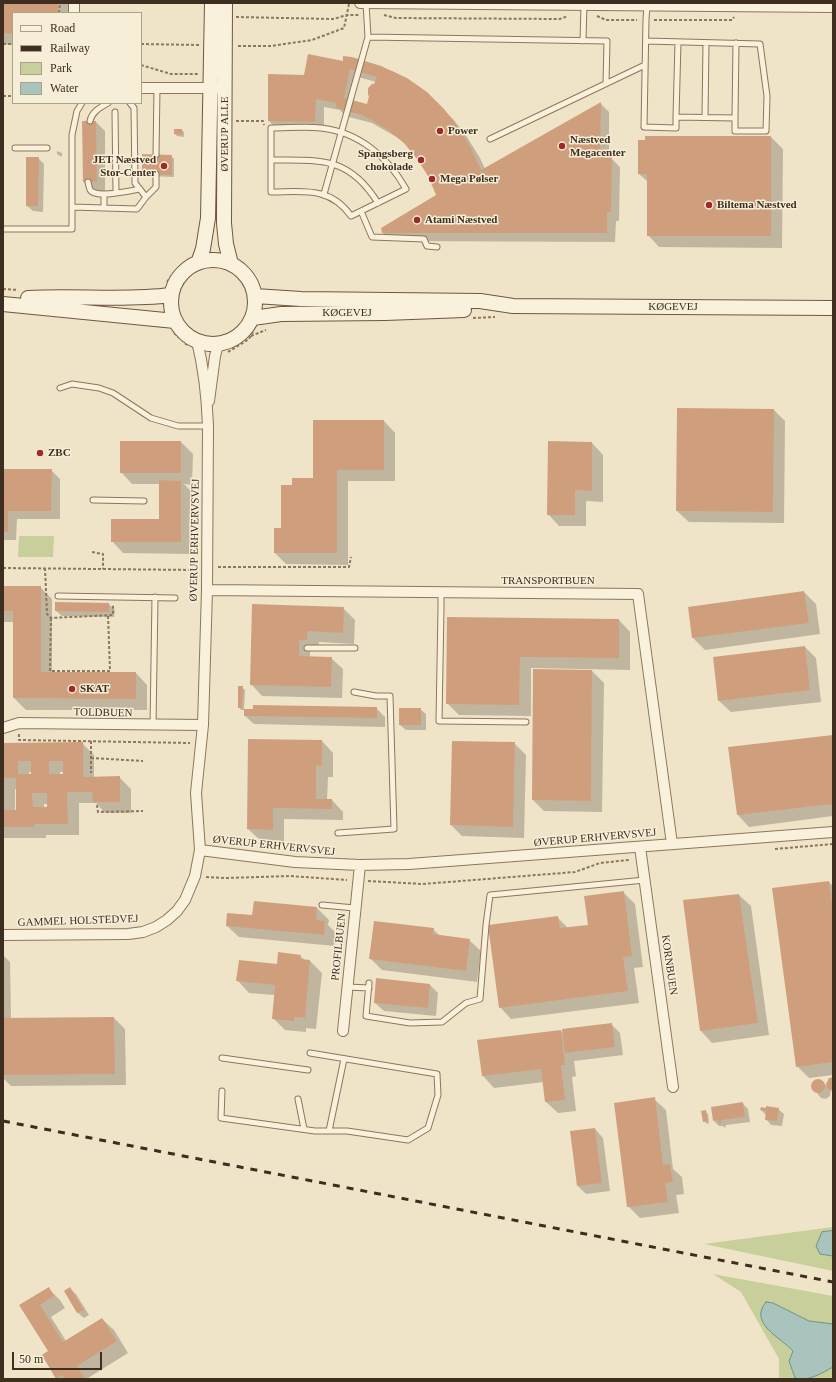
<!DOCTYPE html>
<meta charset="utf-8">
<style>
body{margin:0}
#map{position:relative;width:836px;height:1382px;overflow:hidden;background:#f0e4c8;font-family:"Times New Roman",serif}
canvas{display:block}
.frame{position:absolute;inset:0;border:4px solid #3d2e20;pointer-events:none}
.legend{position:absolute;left:12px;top:12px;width:130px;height:92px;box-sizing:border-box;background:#f7eed8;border:1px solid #ada18e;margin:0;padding:5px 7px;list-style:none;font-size:12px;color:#3d2e20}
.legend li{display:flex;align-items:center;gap:8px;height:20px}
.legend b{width:20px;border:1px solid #ada18e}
.scale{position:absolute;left:12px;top:1352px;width:90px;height:18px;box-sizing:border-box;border:2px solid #3d2e20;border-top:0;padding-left:5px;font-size:12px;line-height:14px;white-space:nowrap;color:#3d2e20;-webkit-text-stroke:3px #f7eed8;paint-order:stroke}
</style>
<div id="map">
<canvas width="836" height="1382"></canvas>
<div class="frame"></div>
<ul class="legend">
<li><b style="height:5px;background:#faf1dc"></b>Road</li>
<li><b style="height:5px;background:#3d2e20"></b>Railway</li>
<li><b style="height:11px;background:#c9cf9b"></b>Park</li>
<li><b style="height:11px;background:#a9c4bc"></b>Water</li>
</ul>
<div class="scale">50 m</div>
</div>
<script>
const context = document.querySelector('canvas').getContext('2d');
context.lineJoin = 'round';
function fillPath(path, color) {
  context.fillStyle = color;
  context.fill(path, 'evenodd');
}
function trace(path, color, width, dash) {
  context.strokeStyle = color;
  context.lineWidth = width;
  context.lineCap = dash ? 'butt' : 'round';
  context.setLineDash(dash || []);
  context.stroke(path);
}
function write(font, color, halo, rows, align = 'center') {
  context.font = font + ' "Times New Roman",serif';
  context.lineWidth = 3;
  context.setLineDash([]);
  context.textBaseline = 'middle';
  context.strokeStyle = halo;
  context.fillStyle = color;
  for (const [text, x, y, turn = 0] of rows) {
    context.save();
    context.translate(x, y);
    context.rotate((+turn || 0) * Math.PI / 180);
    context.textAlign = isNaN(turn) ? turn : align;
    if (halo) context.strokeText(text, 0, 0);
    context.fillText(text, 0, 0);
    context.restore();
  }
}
const green = new Path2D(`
 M19,536H54L53,557H18Z
 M833,1227V1231L822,1232L820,1254L833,1256V1271L704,1244Z
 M713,1274L833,1296V1379H779V1359L741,1292Z`);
const water = new Path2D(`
 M833,1231V1256L820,1254L816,1246L822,1232Z
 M766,1302L773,1303L809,1321L833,1324V1367C822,1373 808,1382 795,1378L789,1361L793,1351C780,1337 748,1323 766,1302Z`);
const shadow = new Path2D(`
 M3,3H69V13H13V45L3,44Z
 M343,62H365L392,71L407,79L426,93L453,119L467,137L480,158L485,169L601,104L609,112V158H611L620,167L619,221H616L615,242L392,241L383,233L437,196L429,176L418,158L409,147L398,138L372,123L345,116L340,110L324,107V130H278L269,121V75L305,76ZM358,77L376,82L367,105L354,101Z
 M83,122H96L105,131V191H93L84,182Z
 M182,130L184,132V137L177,136L175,134Z
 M646,137H771L783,149L782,248L659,247L648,235V182L639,174Z
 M57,151L62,153V157L57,154Z
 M171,156L174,159V177L146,176L143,174Z
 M38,158L44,164L43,212L33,211L27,206Z
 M774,410L785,421L784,523L689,522L677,511Z
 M384,421L395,433V481H348V565L286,564L275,553L293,486L314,479Z
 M121,442H181L193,454L192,485L184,484L193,493L192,554L123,553L112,541L160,520V484H132L121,472Z
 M592,443L603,455V502L586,501V526H559L548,514Z
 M3,470H51L60,479V519H17L16,540H3Z
 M3,587H40L52,599V673H136L147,685V710H26L14,698V622H3Z
 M804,592L816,604L820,634L705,650L693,638L689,607Z
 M109,604L115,610L114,617L62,616L56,611Z
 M253,605L343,608L355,620L354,644L319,642L318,651H310V657L331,658L343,669L342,698L262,696L251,684Z
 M448,618L619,620L630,632V670L531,668V716L459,715L447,703Z
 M805,647L816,658L821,702L731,712L719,701Z
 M592,671L604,683L602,812L544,811L533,800Z
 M242,687L245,690L244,710L376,708L385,717V727L254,724L245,716V710H241L239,707Z
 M420,709L426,714V730H406L400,725Z
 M833,736V816L749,827L738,815L729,748Z
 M322,741L333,753V777H328L327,800H332L343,812V820L284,819V841L260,840L248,829Z
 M82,743L94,755V777H119L131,789V813H105L96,803H79V835H46V838H3V744ZM29,772H32V775H29ZM60,772H64V775H60ZM15,789H17V811H15ZM44,804H48V808H44Z
 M514,743L526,755L524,838L462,836L451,825Z
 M829,882L833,886V1075L809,1078L797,1066Z
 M623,892L635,904L643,967L634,968L639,1003L511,1019L500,1007L558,918L568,928L589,926Z
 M739,895L751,906L769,1035L712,1043L701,1031L684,901Z
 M254,902L317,908L329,920L328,925L336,933L335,946L239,937L227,926L253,916Z
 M433,929L440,936L469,940L481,951L477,982L382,970L370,958Z
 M3,955L10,962L11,1019L114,1018L125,1029L126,1085L11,1086L3,1078Z
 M300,956L306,961H310L322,973L316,1029L306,1028V1032L285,1030L273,1018L275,995L249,993L238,981Z
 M430,985L438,993L436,1016L384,1011L375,1003Z
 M611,1024L620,1033L623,1055L574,1061L576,1076L572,1077L576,1111L558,1113L546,1102L544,1082L494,1088L483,1076L478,1041L561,1031L564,1035Z
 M833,1078V1092L831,1090L830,1096L826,1099L821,1098L812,1087V1083L816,1080H821L829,1088Z
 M654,1099L666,1110L673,1169L682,1177L684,1194L676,1195L679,1213L640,1218L628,1206Z
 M743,1104L748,1109L750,1122L726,1125L725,1128L723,1126H719L714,1121Z
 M778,1109L784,1114L782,1126L771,1125L766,1119V1115L761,1110Z
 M705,1112L708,1114L709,1123L707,1124L704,1121Z
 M595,1129L603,1138L610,1191L586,1194L578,1186Z
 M49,1289L60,1300L65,1308L51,1317L66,1341L102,1319L114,1330L128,1353L88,1378L89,1379H58L49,1352L21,1306Z
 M70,1289L76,1294L89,1315L84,1318L78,1313L65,1292Z`);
const building = new Path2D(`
 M3,3H58V13H13V34L3,33Z
 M308,54L343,61V56L352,57L381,66L407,78L427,92L444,109L459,128L471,148L481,170L601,102L600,157H612L611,212H607V233H382L381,228L436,195L428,176L417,159L404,143L388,130L362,115L336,108V103L316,99L315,122L268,121V74L304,75ZM350,69L377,77L374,84H372L368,88V95L369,96L367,104L344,98Z
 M82,121H96L97,182H83Z
 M174,129H182V135L174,134Z
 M645,136H771V236H647V174H638V140H645Z
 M142,154L172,155V175L142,174Z
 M26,157H39L38,206H26Z
 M677,408L774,409L773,512L676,511Z
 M313,420H384V470H337V553H274V528H281V485H292V478H313Z
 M120,441H181V473H120Z
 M548,441L592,442V491L575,490V515H547Z
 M3,469H52L51,511H8V532H3Z
 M159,480L181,481V542H111V519H159Z
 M3,586H41V672H136V699L13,698V611H3Z
 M804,591L809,623L692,638L688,607Z
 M55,602L109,603V612L55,611Z
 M252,604L344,607L343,633L307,631V640H299V656L332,657L331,687L250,685Z
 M447,617L619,619V658L520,657L519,705L446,704Z
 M805,646L810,690L718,701L713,657Z
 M533,669L592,670L591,801L532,800Z
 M238,686H243L242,708H238Z
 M253,705L377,707V718L244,716V709H253Z
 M399,708H421V725H399Z
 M833,735V804L737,815L728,747Z
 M248,739L322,740V766L316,765V799H332V809L273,808V830L247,829Z
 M452,741L515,742L513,827L450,825Z
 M83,742V777L120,776V802H93L92,792H67L68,824H34V827H3V810H16V778H3V743ZM18,761H31V774H18ZM49,761H63V774H49ZM32,793H47V807H33Z
 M829,881L833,912V1062L796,1067L772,888Z
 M624,891L632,956L623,957L628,991L499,1008L488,925L558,916L560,928L588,925L584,896Z
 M739,894L758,1023L700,1031L683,900Z
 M254,901L317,907L316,920L325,921L324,935L226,926L227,913L252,915Z
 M374,921L434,928L433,934L470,939L466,971L369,959Z
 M278,952L301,955L300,959L310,960L305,1018L295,1017L294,1021L272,1019L275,985L236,981L239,960L277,964Z
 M376,978L430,984L428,1008L374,1003Z
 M114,1017L115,1074L3,1075V1018Z
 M612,1023L615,1047L565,1053L562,1029Z
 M561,1030L565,1065H561L565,1100L545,1102L541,1069L482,1076L477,1040Z
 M833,1077V1091L828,1089L826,1084L829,1078Z
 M811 1086a7 7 0 1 1 14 0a7 7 0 1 1-14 0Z
 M655,1097L663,1165L670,1164L673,1182L665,1183L668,1202L627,1207L614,1103Z
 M743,1102L745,1117L721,1120V1123H719L718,1120L713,1121L711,1107Z
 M766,1106L779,1108L777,1121L765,1120L766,1111L760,1110L761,1107L766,1108Z
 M706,1110L708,1121L703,1122L701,1111Z
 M595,1128L602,1183L577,1186L570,1131Z
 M49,1287L54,1296L40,1305L63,1342L102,1318L117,1341L77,1366L85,1379H65L62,1375L56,1379L42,1355L48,1351L19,1305Z
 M70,1287L84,1310L77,1313L64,1291Z`);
const path = new Path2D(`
 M59,13L60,3
 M384,15L396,18L560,19L568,16
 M597,16L606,20H637
 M236,17L333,19L347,15H359
 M654,20H732L734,17
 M3,44H13
 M141,44L199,45
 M238,46H271L312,40L344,28L349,4
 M141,65L171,74H198
 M3,96H13
 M236,121H263L264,125
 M244,264L252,274L258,283
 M167,282L174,272L186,263
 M3,289L18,290
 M473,318L495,317
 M174,333L187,345
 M251,336L266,330
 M228,352L249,339L254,330
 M92,552L103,554V569
 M218,567H349L351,557
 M3,568L196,570
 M45,568L47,614L51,618L113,615V604
 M51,618L50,671H110L108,615
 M19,734V740L190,743
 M91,741V773
 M91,758L143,761
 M97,805L98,812L143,811
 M775,849L833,844
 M206,877L226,878L290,876L347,880
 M368,881L423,884L575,872L600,863L629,860`);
const lane = new Path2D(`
 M366,3L368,37L607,41L606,83
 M583,41L584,4
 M646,41L760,44L767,96L766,131H735V118L676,117V128L644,127L646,20L647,5
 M130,103L134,108L135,183L146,197
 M115,112L116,193
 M676,117L678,42
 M705,117L706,43
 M735,118L736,43
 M90,121C92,112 99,108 108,103
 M271,128C288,128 305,126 321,128C359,132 388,157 406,189L351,216C330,186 303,192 271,192Z
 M490,139L645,65
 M15,148H47
 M156,155L157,88
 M271,160C320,160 349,156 378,203
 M88,182C89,186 89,189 91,191C99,198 129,191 140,189
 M104,194V208
 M324,194L368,37
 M72,207L137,209L146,197L156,187V174
 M361,211L372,237L424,239L427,246L437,247
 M3,229H72V135L77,111L82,103
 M60,388L72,384L99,388L113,393L151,418L178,426H208
 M93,500L144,501
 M441,592V607L439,721L526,722
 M58,596L175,598
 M307,648H355
 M153,726L155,597
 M338,833L394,829L390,696H376L354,692
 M322,905L355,908
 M369,983L366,1016L410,1023L442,1022L466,1003L480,999L486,925L490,895L645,880
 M347,987L369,988
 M222,1058L308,1070
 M222,1091L221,1118L315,1131H347L408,1140L428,1128L438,1095L437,1074L310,1053
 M298,1099L304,1129
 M329,1131L344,1059`);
const street = new Path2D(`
 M360,3L833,7
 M74,13V3
 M141,88H217
 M209,401L215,356L218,345
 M207,590L638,594L672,844
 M3,728L19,723L203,725
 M640,847L673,1087
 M200,850L295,862L360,865L409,864L833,832
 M3,935L128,934L143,932L156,927L167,920L177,911L185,900L195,876L200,850L196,793L203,725L207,590L208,426C207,398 204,369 197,341
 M343,1031L360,865`);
const secondary = new Path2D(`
 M225,3L224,223L226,244L231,264
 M171 302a42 42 0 1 1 84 0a42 42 0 1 1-84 0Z
 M198,263L203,249L208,218L212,3
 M255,296L301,299L480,301L513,306L833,308
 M28,298C76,295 124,301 171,295
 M3,304L175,321
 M253,318L281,314L385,313L464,310`);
const rail = new Path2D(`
 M3,1121L833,1282`);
const markers = [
 [440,131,4,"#9e2a2b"],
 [562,146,4,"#9e2a2b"],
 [421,160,4,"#9e2a2b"],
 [164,166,4,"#9e2a2b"],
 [432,179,4,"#9e2a2b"],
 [709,205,4,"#9e2a2b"],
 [417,220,4,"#9e2a2b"],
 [40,453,4,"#9e2a2b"],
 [72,689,4,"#9e2a2b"]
];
const poiNames = [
 ["Power",448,131],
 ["Næstved",570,140],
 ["Megacenter",570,153],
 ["Spangsberg",413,154,"right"],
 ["chokolade",413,167,"right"],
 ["JET Næstved",156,160,"right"],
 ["Stor-Center",156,173,"right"],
 ["Mega Pølser",440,179],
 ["Biltema Næstved",717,205],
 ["Atami Næstved",425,220],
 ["ZBC",48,453],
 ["SKAT",80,689]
];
const streetNames = [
 ["ØVERUP ALLE",225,134,-90],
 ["KØGEVEJ",673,307],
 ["KØGEVEJ",347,313],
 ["ØVERUP ERHVERVSVEJ",195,540,-89],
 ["TRANSPORTBUEN",548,581],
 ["TOLDBUEN",103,713,1],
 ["ØVERUP ERHVERVSVEJ",595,838,-5],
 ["ØVERUP ERHVERVSVEJ",274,846,6],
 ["GAMMEL HOLSTEDVEJ",78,921,-2],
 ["PROFILBUEN",339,947,-84],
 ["KORNBUEN",669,965,82]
];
fillPath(green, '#c9cf9b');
fillPath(water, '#a9c4bc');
trace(water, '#6f938a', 1);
fillPath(shadow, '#0003');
fillPath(building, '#cf9f7d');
trace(lane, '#8d765c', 7);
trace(street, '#8d765c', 12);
trace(secondary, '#6f573f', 16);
trace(path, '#8d765c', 2, [3, 2]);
trace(lane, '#faf1dc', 5);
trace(street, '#faf1dc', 10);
trace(secondary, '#faf1dc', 14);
trace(rail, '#3d2e20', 3, [7, 7]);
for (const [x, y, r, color] of markers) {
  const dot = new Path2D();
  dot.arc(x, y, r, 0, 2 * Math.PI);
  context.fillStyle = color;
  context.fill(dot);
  trace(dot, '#f7eed8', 1.5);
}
write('bold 11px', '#3d2e20', '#f7eed8', poiNames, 'left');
write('11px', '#3d2e20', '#f7eed8', streetNames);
</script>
